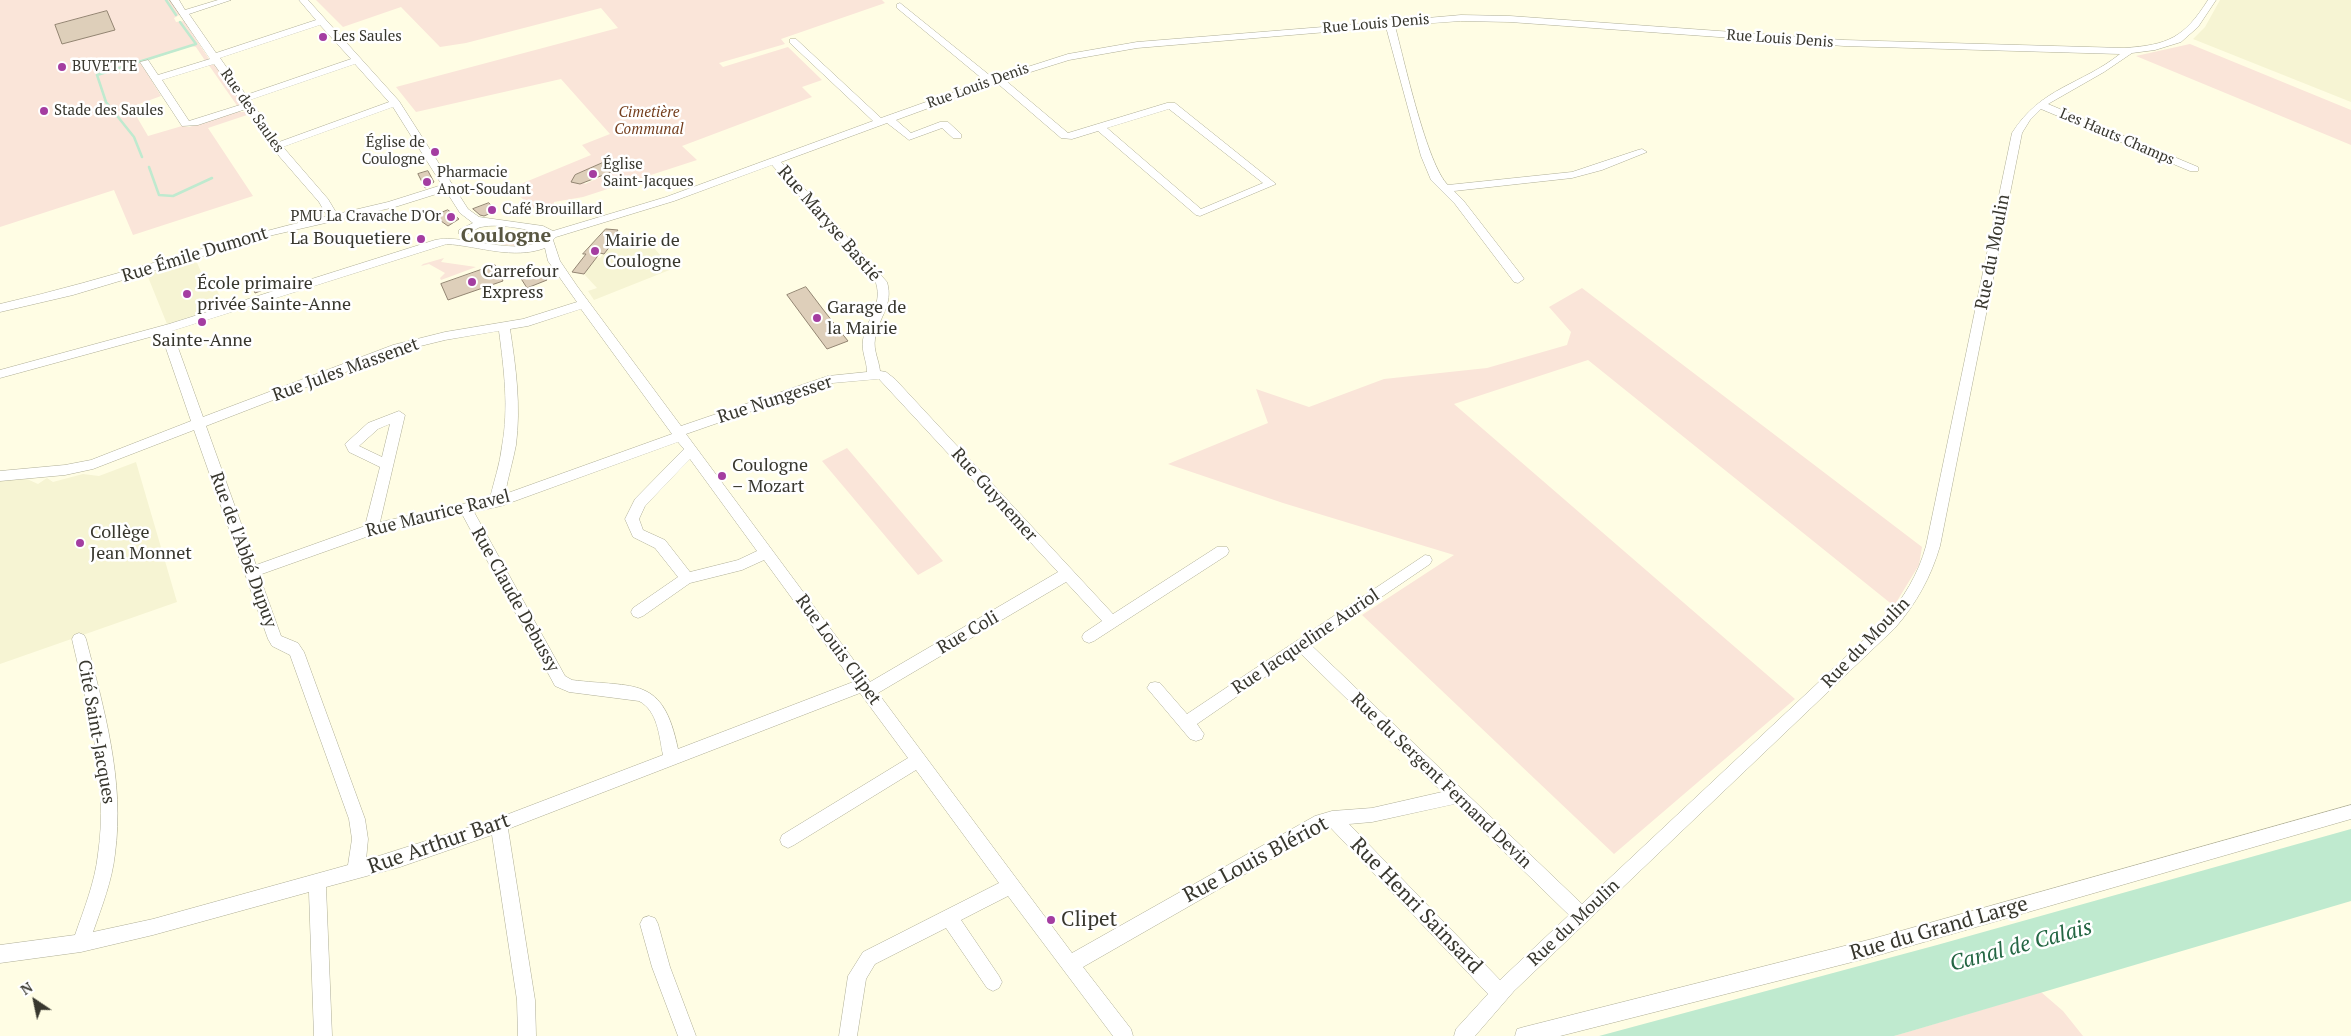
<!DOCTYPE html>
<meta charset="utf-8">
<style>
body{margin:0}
#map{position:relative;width:2351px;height:1036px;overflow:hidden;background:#fffde4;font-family:"PT Serif",serif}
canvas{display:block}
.north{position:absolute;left:10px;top:976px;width:50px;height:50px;-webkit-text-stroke:4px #fff;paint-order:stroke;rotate:326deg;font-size:14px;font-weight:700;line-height:20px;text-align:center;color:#38372e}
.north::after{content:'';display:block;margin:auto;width:18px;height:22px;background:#38372e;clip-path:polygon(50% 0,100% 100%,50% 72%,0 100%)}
</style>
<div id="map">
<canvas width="2351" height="1036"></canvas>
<div class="north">N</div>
</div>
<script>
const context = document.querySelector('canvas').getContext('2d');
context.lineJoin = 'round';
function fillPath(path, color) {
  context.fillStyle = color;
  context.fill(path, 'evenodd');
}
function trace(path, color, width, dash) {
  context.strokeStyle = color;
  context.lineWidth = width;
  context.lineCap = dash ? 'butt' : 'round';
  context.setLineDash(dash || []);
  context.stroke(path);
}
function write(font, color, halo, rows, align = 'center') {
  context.font = font + ' "PT Serif",serif';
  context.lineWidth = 5;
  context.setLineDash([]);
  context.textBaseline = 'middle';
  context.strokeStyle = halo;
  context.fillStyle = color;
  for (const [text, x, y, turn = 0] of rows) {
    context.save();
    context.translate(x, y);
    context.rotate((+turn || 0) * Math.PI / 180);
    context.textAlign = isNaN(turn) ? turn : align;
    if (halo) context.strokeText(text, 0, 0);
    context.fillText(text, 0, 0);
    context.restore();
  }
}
const built = new Path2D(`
 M2220,0H2351V102L2193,39L2205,27Z
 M644,236L672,269L594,300L588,291L597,288L584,274L597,257L600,258L609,246L618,248L625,239L631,240Z
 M195,258L205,281L212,279L224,306L167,324L146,272Z
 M136,462L177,602L0,664V481L27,479L38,484L47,478L53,482L83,474L99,476Z`);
const green = new Path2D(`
 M0,0H170L181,14L174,18L176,22L184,21L209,59L206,62L196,47L191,46L141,63L161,96L131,107L148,136L182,126L189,127L237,112H245L247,115L208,128L253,196L133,235L114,190L0,227Z
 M316,0H882L885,3L781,39L785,44L719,63L723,67L788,47L822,80L802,87L812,97L682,146L697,160L583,197L554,202V205L533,208L525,205L527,203L511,188L591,155L582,145L610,134L561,79L416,112L396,87L618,28L601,8L466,43L440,47L401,7L343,27ZM601,163L616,167L619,169L585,184L575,175Z
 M2190,44L2351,110V145L2136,56Z
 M208,64L215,65L241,102L238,107Z
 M490,234L522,239L515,246L482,242Z
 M444,258L441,262L476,267L441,280L440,278L445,273L429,264L421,266L423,264Z
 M1582,288L1922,547L1919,565L1894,606L1588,360L1454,404L1795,699L1614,854L1362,615L1454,555L1283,503L1168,464L1268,423L1256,389L1309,407L1384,379L1487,368L1567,345L1571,332L1549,307Z
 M847,448L943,561L918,575L822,461Z
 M2041,992L2063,1011L2083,1036H1894Z`);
const water = new Path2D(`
 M2351,829V901L1908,1032L1894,1036H1599L1937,945Z`);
const stream = new Path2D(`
 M166,0L176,15
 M142,157L134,137L106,102L97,75L196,44L180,22
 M149,167L159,195L173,196L212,178`);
const building = new Path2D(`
 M107,11L115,30L62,44L55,25Z
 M602,163L632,164L580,184L571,182L575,175Z
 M428,171L434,182L425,188L418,174Z
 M489,203L496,211L484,216L480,215L473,209Z
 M448,210L459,219L448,226L434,216Z
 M606,229L618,230L613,237H617L604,254L600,253L584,274L572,272L586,254H583Z
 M495,265L503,281L448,300L441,284Z
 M540,270L547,280L527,288L520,277Z
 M267,278L271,287L255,293L251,283Z
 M806,287L825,312L848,341L827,349L787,295Z`);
const minor = new Path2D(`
 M170,0H179L185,10L218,0H231L189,14L216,53L316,20L299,0H308L399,101L468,209L479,217L543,226L553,231L666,197L873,121L790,43V39H796L881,118L985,81L897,8V4L900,3L993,78L1068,54L1137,42L1385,22L1389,19L1393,21L1461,15L1510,16L1844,40L2124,48C2168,45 2184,38 2208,0H2216L2198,27L2181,42L2155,50L2132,53L2104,72L2048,104L2198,167V171H2190L2041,109L2030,120L2022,133L1940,546C1931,577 1916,604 1895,628L1514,991L1475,1036H1454L1456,1029L1488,994L1329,826L1083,967L1131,1029L1133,1036H1113L1008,896L961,920L999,976L1002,982L999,988L993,991L987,988L946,928L875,964L866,979L857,1036H839L848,976L863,952L999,883L916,770L794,845L788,848L782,845L780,840L782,835L908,758L860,693L508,829L535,1000L536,1036H518L517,1000L492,835L400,867L326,887L332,1036H314L309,892L153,935L81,952L0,963V945L75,935C84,909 95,882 98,854C109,782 88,709 72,639L74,635L79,633L84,635L86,639C104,709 125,781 115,854C112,881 102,906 93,932L153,919L348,865L352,839L349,819L290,655L272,646L268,639L194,430L93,469L65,475L0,481V471L65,465L91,460L191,421L161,334L0,378V370L169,324L435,240C464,233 524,260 544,237L540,232C521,229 500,223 481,227C473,229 468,237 459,234V230L473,223L460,213L446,191L395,207L273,235L73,295L0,312V304C110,279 217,241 327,216L319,202L279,156L246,109L198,125L182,126L140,62L148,60L158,75L210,59ZM1461,21L1510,22L1844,46L2120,54C2081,85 2041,87 2012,133L1926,546C1918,575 1904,597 1885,620L1582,904L1311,645L1430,564L1432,560L1430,556L1425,555L1187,714L1160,683L1155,682L1150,683L1147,688L1190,739L1196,741L1202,739L1204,734L1197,724L1300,653L1442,792L1372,808L1332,811L1315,816L1072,953L878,693L1066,582L1102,621L1084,633L1082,637L1084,641L1089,643L1094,641L1227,555L1229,551L1227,547H1217L1113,614L895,379L886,372L880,371C879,360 873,350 875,339C878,318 894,305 887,282L781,162L887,123L909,140L942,128L953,138H961V134L948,122H940L911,133L896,120L997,83L1061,138L1072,139L1098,131L1196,215L1200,216L1276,184L1175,103H1167L1068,133L1005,80L1069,60L1137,48L1386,27L1421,156L1431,180L1455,204L1514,282L1518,283L1524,279L1522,276L1463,200L1454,191L1572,178L1602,170L1647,152L1642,149L1638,150L1572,172L1448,185C1427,165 1404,60 1395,26ZM320,25L351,59L246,95L220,58ZM214,64L243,104L189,121L162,80ZM355,64L389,102L279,142L250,100ZM393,107L442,185L388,202L337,214L328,199L283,147ZM1169,109L1263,183L1201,209L1107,128ZM772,165L876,283C883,306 866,319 863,340C861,351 867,361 867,372L828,376L681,426L577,286L560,261L553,240L556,237L674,201ZM447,244C479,246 513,260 545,248L548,261L577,302L523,319L445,332L393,345L203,417L172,331ZM581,309L672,434L505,494C508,477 513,461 516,445C521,406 516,368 510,329L528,326ZM499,331C504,369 509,408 502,446C500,464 494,481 490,498L380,522L405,415L399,411L368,423L345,444L349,452L380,467L365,526L256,565L206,426L400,351L445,340ZM879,379L1058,572L870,682L686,434L833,383ZM390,424L382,457L359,446L378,429ZM678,442L684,449L635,499L625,519L633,537L655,548L678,577L633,608L631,612L633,616L638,618L643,616L690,583L742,570L764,560L853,682L678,749C663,675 635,688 572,680L565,676L474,512L501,506ZM690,459L757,551L738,560L690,572L665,540L643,530L639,519L645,506ZM462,514L555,686L569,692L639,701C658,711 659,736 663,755L498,818L366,860L368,839L365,819L304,652L298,643L281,636L259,575L380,532ZM1455,804L1569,915L1500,980L1349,824L1372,822Z
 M2351,805V819L1872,957L1560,1036H1515L1517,1029L1524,1027L1872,939Z
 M649,916L655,918L658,924L670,967L696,1036H678L652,967L640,924L643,918Z`);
const markers = [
 [323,37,5,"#a43da1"],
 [62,67,5,"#a43da1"],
 [44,111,5,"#a43da1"],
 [435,152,5,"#a43da1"],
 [593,174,5,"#a43da1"],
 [427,182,5,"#a43da1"],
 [492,210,5,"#a43da1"],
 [451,217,5,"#a43da1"],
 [421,239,5,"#a43da1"],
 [595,251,5,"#a43da1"],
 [472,282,5,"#a43da1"],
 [187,294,5,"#a43da1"],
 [817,318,5,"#a43da1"],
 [202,322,5,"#a43da1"],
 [722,476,5,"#a43da1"],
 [80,543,5,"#a43da1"],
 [1051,920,5,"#a43da1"]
];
const farStreetnames = [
 ["Rue Louis Denis",1376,24,-5],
 ["Rue Louis Denis",1780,39,4],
 ["Rue Louis Denis",978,86,-20],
 ["Rue des Saules",252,111,55],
 ["Les Hauts Champs",2117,137,23]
];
const farPoinames = [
 ["Les Saules",333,37],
 ["BUVETTE",72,67],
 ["Stade des Saules",54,111],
 ["Église de",425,143,"right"],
 ["Coulogne",425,160,"right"],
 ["Église",603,165],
 ["Saint-Jacques",603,182],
 ["Pharmacie",437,173],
 ["Anot-Soudant",437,190],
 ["Café Brouillard",502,210],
 ["PMU La Cravache D'Or",441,217,"right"]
];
const farParknames = [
 ["Cimetière",649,113],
 ["Communal",649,130]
];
const streetNames = [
 ["Rue Maryse Bastié",829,224,49],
 ["Rue du Moulin",1993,252,-79],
 ["Rue Émile Dumont",195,255,-17],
 ["Rue Jules Massenet",346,370,-20],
 ["Rue Nungesser",775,400,-18],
 ["Rue Guynemer",994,495,48],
 ["Rue Maurice Ravel",438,514,-14],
 ["Rue de l'Abbé Dupuy",243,550,70],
 ["Rue Claude Debussy",515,600,61],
 ["Rue Coli",968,633,-30],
 ["Rue Jacqueline Auriol",1306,642,-34],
 ["Rue du Moulin",1866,643,-46],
 ["Rue Louis Clipet",838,650,54],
 ["Cité Saint-Jacques",96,732,80],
 ["Rue du Sergent Fernand Devin",1441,781,44],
 ["Rue du Moulin",1574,923,-43]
];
const poiNames = [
 ["La Bouquetiere",411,239,"right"],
 ["Mairie de",605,241],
 ["Coulogne",605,262],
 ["Carrefour",482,272],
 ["Express",482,293],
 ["École primaire",197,284],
 ["privée Sainte-Anne",197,305],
 ["Garage de",827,308],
 ["la Mairie",827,329],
 ["Sainte-Anne",202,341,"center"],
 ["Coulogne",732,466],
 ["– Mozart",732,487],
 ["Collège",90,533],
 ["Jean Monnet",90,554]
];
const quarterNames = [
 ["Coulogne",506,236]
];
const nearStreetnames = [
 ["Rue Arthur Bart",439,844,-19],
 ["Rue Louis Blériot",1256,860,-28],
 ["Rue Henri Sainsard",1416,906,46],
 ["Rue du Grand Large",1939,929,-16]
];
const nearPoinames = [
 ["Clipet",1061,920]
];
const nearWaternames = [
 ["Canal de Calais",2021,946,-15]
];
fillPath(built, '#f6f4d3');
fillPath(green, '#fae5d9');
fillPath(water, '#bfeacf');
trace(stream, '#bfeacf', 2.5);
fillPath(building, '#decfba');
trace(building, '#938572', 1);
trace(minor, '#afae96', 1);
fillPath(minor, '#fff');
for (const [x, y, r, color] of markers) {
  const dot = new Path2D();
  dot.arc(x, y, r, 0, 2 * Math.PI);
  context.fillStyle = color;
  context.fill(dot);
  trace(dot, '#fff', 2);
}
write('15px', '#38372e', '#fff', farStreetnames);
write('15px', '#38372e', '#fff', farPoinames, 'left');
write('italic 15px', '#753f1e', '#fff', farParknames);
write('18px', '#38372e', '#fff', streetNames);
write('18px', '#38372e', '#fff', poiNames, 'left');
write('bold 20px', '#595742', '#fff', quarterNames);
write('21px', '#38372e', '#fff', nearStreetnames);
write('21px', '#38372e', '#fff', nearPoinames, 'left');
write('italic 22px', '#246643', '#fff', nearWaternames);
</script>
